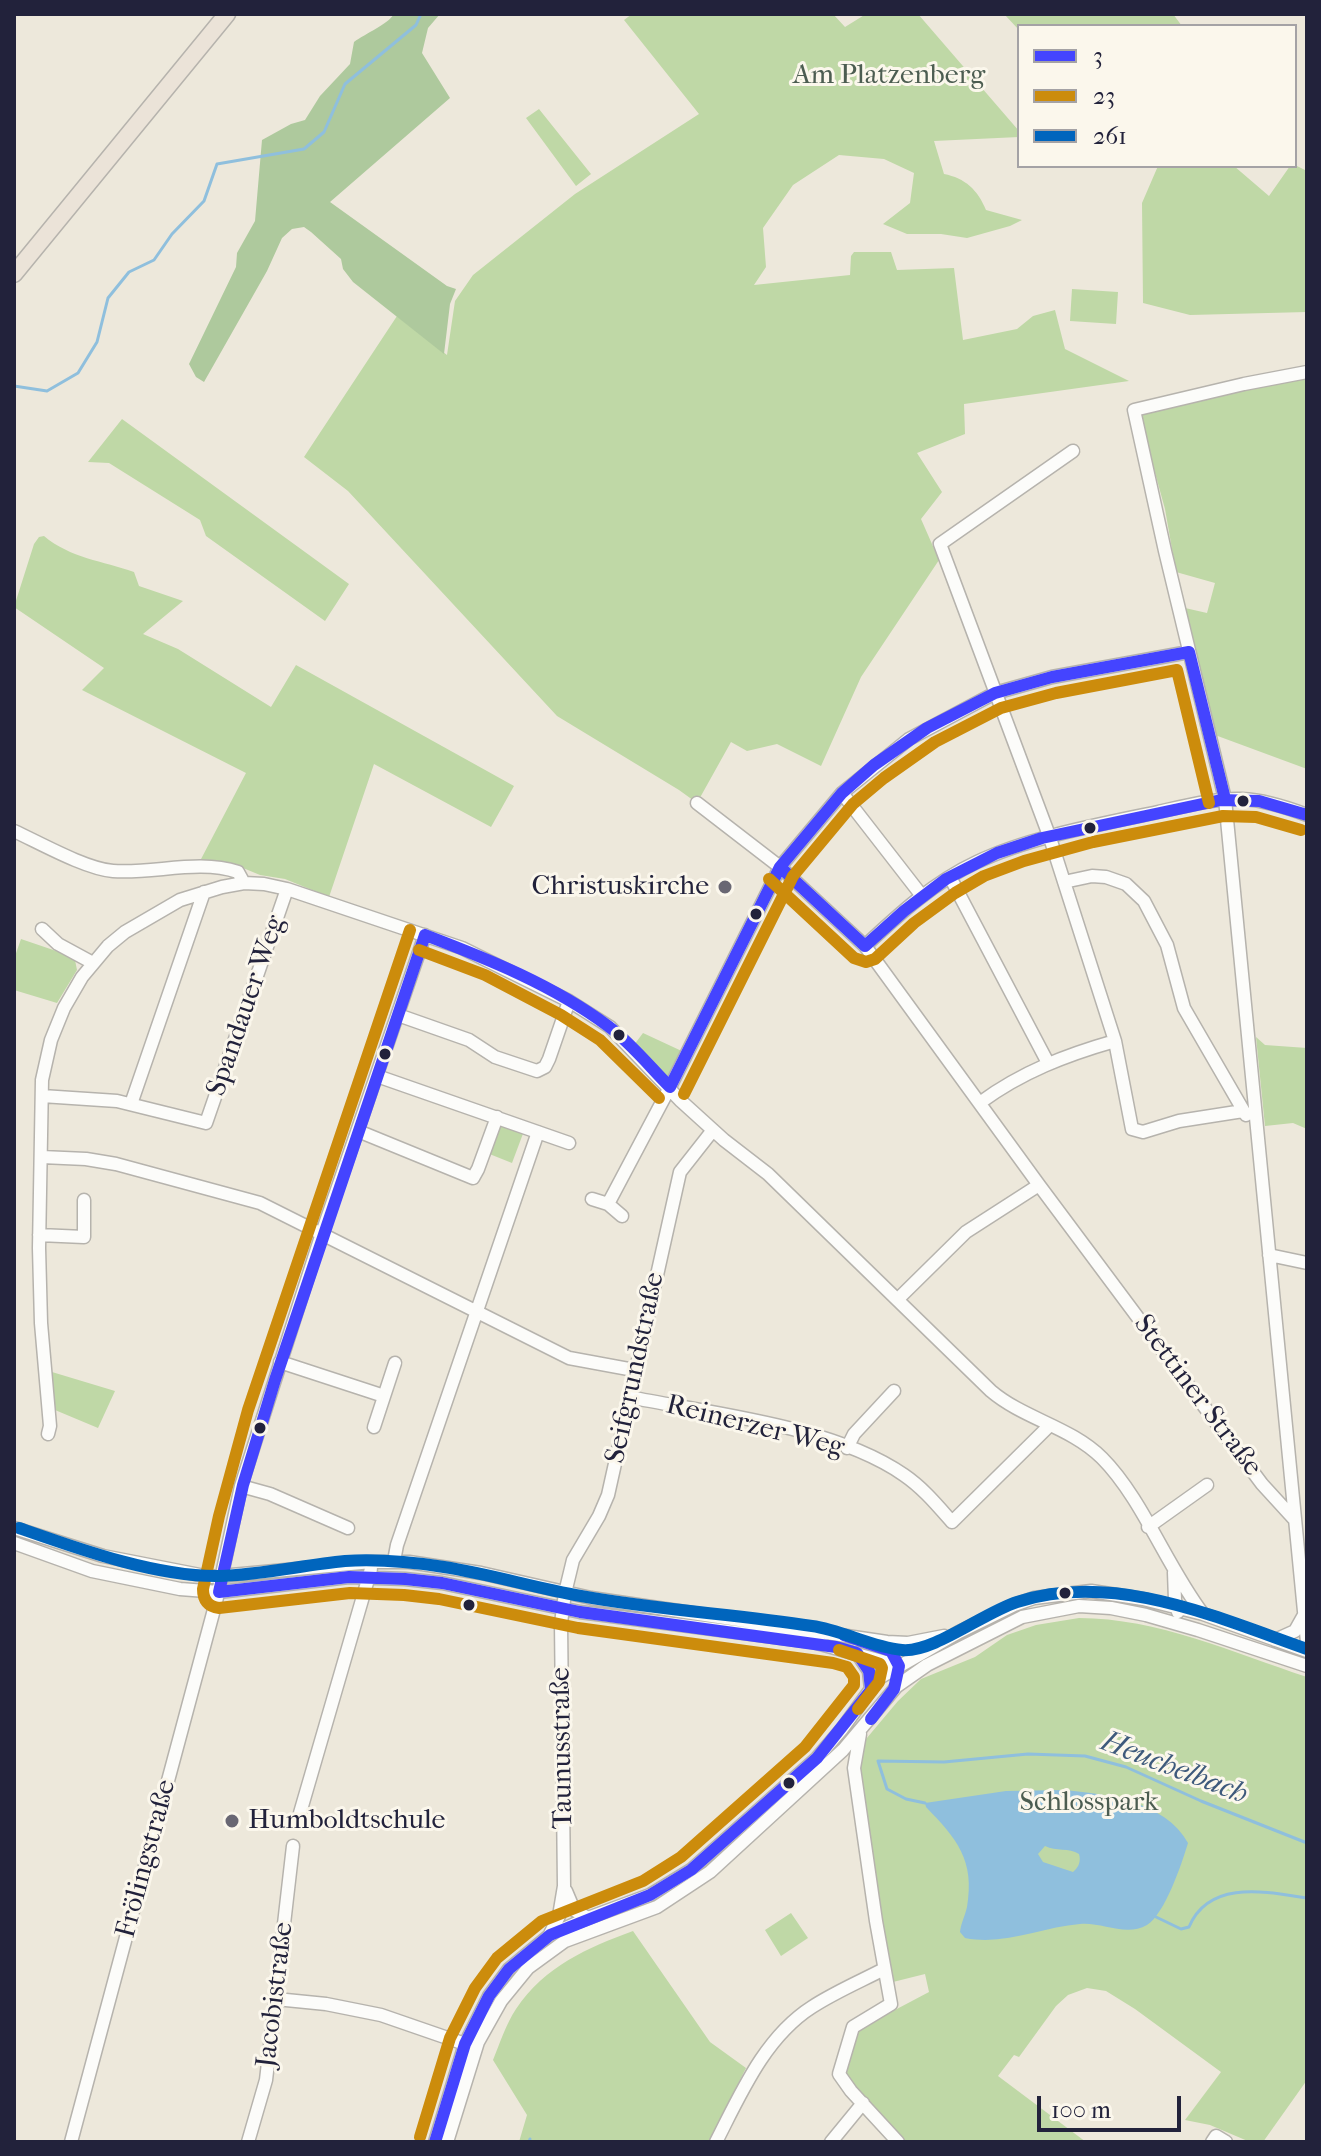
<!DOCTYPE html>
<meta charset="utf-8">
<style>
body{margin:0}
#map{position:relative;width:1321px;height:2156px;overflow:hidden;background:#ede8db;font-family:"IM FELL French Canon",serif}
canvas{display:block}
.frame{position:absolute;inset:0;border:16px solid #22223b;pointer-events:none}
.legend{position:absolute;left:1017px;top:24px;width:280px;height:144px;box-sizing:border-box;background:#fbf7ec;border:2px solid #a4a2a5;margin:0;padding:10px 14px;list-style:none;font-size:24px;color:#22223b}
.legend li{display:flex;align-items:center;gap:16px;height:40px}
.legend b{width:40px;border:2px solid #a4a2a5}
.scale{position:absolute;left:1037px;top:2096px;width:144px;height:36px;box-sizing:border-box;border:4px solid #22223b;border-top:0;padding-left:10px;font-size:24px;line-height:28px;white-space:nowrap;color:#22223b;-webkit-text-stroke:6px #fbf7ec;paint-order:stroke}
</style>
<div id="map">
<canvas width="1321" height="2156"></canvas>
<div class="frame"></div>
<ul class="legend">
<li><b style="height:10px;background:#44f"></b>3</li>
<li><b style="height:10px;background:#cc8c0c"></b>23</li>
<li><b style="height:10px;background:#0065bd"></b>261</li>
</ul>
<div class="scale">100 m</div>
</div>
<script>
const context = document.querySelector('canvas').getContext('2d');
context.lineJoin = 'round';
function fillPath(path, color) {
  context.fillStyle = color;
  context.fill(path, 'evenodd');
}
function trace(path, color, width, dash) {
  context.strokeStyle = color;
  context.lineWidth = width;
  context.lineCap = dash ? 'butt' : 'round';
  context.setLineDash(dash || []);
  context.stroke(path);
}
function write(font, color, halo, rows, align = 'center') {
  context.font = font + ' "IM FELL French Canon",serif';
  context.lineWidth = 6;
  context.setLineDash([]);
  context.textBaseline = 'middle';
  context.strokeStyle = halo;
  context.fillStyle = color;
  for (const [text, x, y, turn = 0] of rows) {
    context.save();
    context.translate(x, y);
    context.rotate((+turn || 0) * Math.PI / 180);
    context.textAlign = isNaN(turn) ? turn : align;
    if (halo) context.strokeText(text, 0, 0);
    context.fillText(text, 0, 0);
    context.restore();
  }
}
const green = new Path2D(`
 M632,14H833L845,27L866,14H918L1019,131V137L934,141L944,174C965,178 978,190 986,210L1022,220L1010,226L967,238L941,234H907L883,224L910,203L914,173L884,159L839,155L793,185L763,228L766,267L754,285L850,275L851,256L854,252H891L897,270L954,268L963,340L1017,329L1033,316L1055,310L1065,349L1129,381L964,404L965,434L917,453L942,492L921,519L939,560L861,677L821,766L777,744L747,751L731,742L697,803L679,790L557,716L348,491L304,457L397,316L447,355L455,301L473,275L575,194L699,114L624,20Z
 M1004,14H1173L1182,26H1019V30Z
 M539,109L591,174L576,186L526,118Z
 M1295,165L1307,171V312L1190,315L1143,303L1142,203L1158,166H1234L1269,196L1290,166Z
 M1072,289L1118,292L1116,324L1070,321Z
 M1307,375V769L1215,735L1185,608L1207,613L1215,583L1176,572L1165,509L1138,411Z
 M122,419L349,584L325,621L206,536L200,520L109,463L88,462Z
 M44,536C70,558 103,561 134,572L139,586L183,601L143,634L178,649L271,707L296,665L514,786L491,827L374,764L329,897L285,879L260,875L231,863L200,861L246,773L82,690L104,668L14,607L34,544L39,537Z
 M21,939L68,955L75,960L77,970L57,1003L14,990V959Z
 M643,1033L686,1053L670,1087L631,1049Z
 M1256,1037L1265,1045L1307,1048V1129L1293,1123L1265,1126Z
 M505,1124L524,1131L512,1163L487,1153L495,1129Z
 M52,1372L115,1391L98,1428L55,1410Z
 M1079,1618C1157,1618 1234,1653 1307,1677V2080L1263,2142H1250L1210,2125L1185,2120L1221,2072L1135,2009L1106,1991L1087,1988L1068,1995L1056,2006L1019,2057L1014,2055L998,2076L1086,2142H905L845,2077L846,2064L857,2030L929,1992L925,1974L893,1982L880,1920L861,1778V1745L898,1701L921,1679L975,1657L1007,1635L1036,1625Z
 M791,1913L808,1938L781,1956L765,1930Z
 M633,1931L710,2042L746,2068L709,2142H519L527,2115L493,2060C500,2043 506,2024 516,2009C545,1966 587,1948 633,1931Z`);
const forest = new Path2D(`
 M394,14H440L428,28L422,53L450,98L330,202L447,286L456,289L450,304L444,354L353,282L343,269L341,259L311,232L304,227L292,229L282,238L267,271L204,382L196,377L189,364L236,267L237,253L255,221L262,140L291,124L305,120L320,96L350,64L354,42C366,33 387,25 394,14Z`);
const water = new Path2D(`
 M1064,1790C1105,1794 1165,1801 1188,1843C1182,1863 1165,1914 1147,1925C1126,1937 1102,1922 1080,1924C1041,1927 1005,1946 965,1938L960,1932C961,1923 965,1916 967,1907C975,1860 957,1839 926,1807L925,1803L1006,1791ZM1045,1846C1056,1852 1069,1847 1079,1854C1081,1861 1079,1867 1073,1872L1043,1862L1038,1854Z`);
const stream = new Path2D(`
 M14,386L47,391L78,373L97,342L108,298L129,272L154,260L172,234L204,201L217,164L304,149L324,132L345,84L416,25L421,14
 M925,1803L906,1799L887,1789L878,1761L944,1762L1028,1754L1085,1756L1126,1767L1201,1801L1307,1843
 M1154,1916L1181,1929L1189,1927C1209,1879 1267,1892 1307,1898
 M529,2142L530,2139`);
const minor = new Path2D(`
 M1307,372L1244,384L1134,410L1165,551L1225,799L1307,1642
 M1073,451L940,544L1050,838L1115,1041L1132,1129L1143,1132L1179,1121L1243,1111
 M842,793L922,896
 M697,803L780,867L865,946L1039,1185L1262,1484L1294,1519
 M14,831C40,843 86,869 113,871C155,874 198,859 238,872L244,883
 M950,877L1048,1063
 M1064,882L1092,876L1106,877L1126,884L1144,901L1167,945L1184,1008L1246,1115
 M42,929L58,944L93,963
 M865,946C899,914 934,882 977,862C1029,837 1102,824 1158,812C1185,806 1215,798 1242,799C1265,800 1286,807 1307,815
 M398,1015L469,1040L495,1057L537,1071L545,1067L549,1059L569,1001
 M377,1076L569,1143
 M42,1096L117,1101L206,1123L287,889
 M981,1102C1022,1072 1066,1055 1115,1041
 M131,1104L204,892
 M358,1131L473,1178L478,1169L497,1117
 M42,1157L86,1159L116,1164L260,1203L569,1358L634,1370
 M592,1199L608,1204
 M622,1216L608,1204L670,1087L780,867L842,793L909,739L995,693L1052,677L1189,652
 M39,1235L84,1237V1200
 M1269,1255L1307,1263
 M898,1299L966,1232L1039,1185
 M280,1362L384,1396
 M629,1397C714,1414 833,1426 904,1475C923,1488 937,1505 952,1522L1049,1426
 M374,1427L395,1363
 M48,1434L50,1426L41,1323L39,1248L42,1080L51,1040L64,1008L82,977L108,946L125,932L180,900L222,887L244,883L264,884L287,889L462,948L569,1001L610,1027L681,1101L724,1140L768,1174L991,1391C1024,1419 1071,1427 1102,1458C1142,1498 1167,1567 1203,1614
 M847,1448L854,1434L894,1391
 M241,1486L270,1494L348,1528
 M1148,1527L1207,1485
 M14,1528L103,1556L210,1577L372,1562H409L481,1573L591,1598L887,1642L908,1643L944,1636
 M14,1543L92,1571L180,1589L219,1592L349,1577L405,1579L442,1583L580,1612L813,1642L900,1666
 M394,1561L397,1545L538,1132
 M1174,1572L1175,1600L1178,1612
 M1275,1640L1295,1631L1304,1615
 M857,1653L869,1671L871,1690
 M860,1734L854,1768L876,1921L891,2004L853,2027L839,2074L851,2091L898,2142
 M300,1813L371,1569
 M566,1891L574,1910L588,1918
 M550,1934L559,1916L564,1886L561,1623L565,1593L573,1560L599,1516L608,1495L680,1172L713,1130
 M276,1999L326,2004L381,2015L465,2044
 M71,2142L216,1602L241,1486L322,1233L425,935
 M248,2142L266,2080L293,1846
 M435,2142L465,2044L489,1996L509,1969L550,1935L588,1918L650,1895L691,1870L817,1758L842,1729L879,1678L959,1632L1014,1605L1034,1598L1091,1591L1143,1599L1203,1614L1307,1651
 M447,2142L478,2042L501,2001L528,1968L565,1941L657,1907L710,1872L843,1750L897,1686L927,1665L1022,1617L1079,1606L1111,1608L1146,1615L1198,1630L1307,1666
 M716,2142C741,2093 765,2037 812,2007C835,1992 861,1981 884,1969
 M831,2142L863,2103
 M1212,2142L1216,2136L1226,2142`);
const major = new Path2D(`
 M14,274L227,14`);
const bus1 = new Path2D(`
 M780,867L865,946L904,911L946,879L997,853L1042,838L1221,800L1259,801L1307,815
 M425,935L275,1380L243,1485L219,1592L349,1577L405,1579L442,1583L580,1612L836,1647L857,1653L869,1671L871,1690L817,1758L691,1870L650,1895L550,1935L509,1969L489,1996L465,2044L435,2142
 M425,935C488,959 553,985 608,1026C631,1043 650,1067 670,1087
 M670,1087L780,867L842,793L874,765L927,728L995,693L1052,677L1189,652L1225,799
 M844,1635L891,1651L899,1666L894,1689L871,1719`);
const bus2 = new Path2D(`
 M769,879L854,958L866,962L875,959L914,923L955,893L984,876L1024,861L1093,842L1223,816L1256,817L1301,830
 M410,930L248,1410L219,1516L203,1589C203,1600 208,1607 219,1608L350,1593L404,1595L439,1599L578,1628L833,1663L847,1667L854,1677V1685L805,1747L681,1857L643,1881L542,1921L497,1958L475,1988L450,2038L420,2137
 M419,950L485,975L561,1015L600,1040L659,1098
 M684,1094L793,876L853,804L884,778L935,742L1001,708L1056,693L1177,670L1209,803
 M839,1650L880,1664L882,1668L879,1682L858,1709`);
const bus3 = new Path2D(`
 M19,1528C79,1549 156,1577 219,1576C261,1575 303,1565 345,1561C377,1559 412,1562 444,1567C490,1574 535,1588 581,1596C657,1610 735,1614 812,1626C842,1630 871,1647 902,1650C933,1653 983,1613 1017,1602C1114,1571 1216,1617 1307,1649`);
const markers = [
 [1243,801,7,"#22223b"],
 [1090,828,7,"#22223b"],
 [725,887,8,"#696773"],
 [756,914,7,"#22223b"],
 [619,1035,7,"#22223b"],
 [385,1054,7,"#22223b"],
 [260,1428,7,"#22223b"],
 [1065,1593,7,"#22223b"],
 [469,1605,7,"#22223b"],
 [789,1783,7,"#22223b"],
 [232,1821,8,"#696773"]
];
const parkNames = [
 ["Am Platzenberg",889,76],
 ["Schlosspark",1089,1803]
];
const poiNames = [
 ["Christuskirche",709,887],
 ["Humboldtschule",248,1821,"left"]
];
const streetNames = [
 ["Spandauer Weg",247,1006,-71],
 ["Seifgrundstraße",636,1368,-78],
 ["Stettiner Straße",1197,1396,53],
 ["Reinerzer Weg",755,1427,14],
 ["Taunusstraße",563,1748,-91],
 ["Frölingstraße",147,1859,-75],
 ["Jacobistraße",276,1995,-83]
];
const waterNames = [
 ["Heuchelbach",1174,1769,21]
];
fillPath(green, '#bfd8a6');
fillPath(forest, '#aec99d');
fillPath(water, '#8fbfdd');
trace(stream, '#8fbfdd', 3);
trace(minor, '#b6b3ad', 15);
trace(major, '#b6b3ad', 19);
trace(minor, '#fcfcfa', 12);
trace(major, '#ebe3d8', 16);
trace(bus1, '#44f', 12);
trace(bus2, '#cc8c0c', 12);
trace(bus3, '#0065bd', 12);
for (const [x, y, r, color] of markers) {
  const dot = new Path2D();
  dot.arc(x, y, r, 0, 2 * Math.PI);
  context.fillStyle = color;
  context.fill(dot);
  trace(dot, '#fbf7ec', 3);
}
write('28px', '#4c5d51', '#fbf7ec', parkNames);
write('28px', '#22223b', '#fbf7ec', poiNames, 'right');
write('28px', '#22223b', '#fbf7ec', streetNames);
write('italic 30px', '#3e5a7c', '#fbf7ec', waterNames);
</script>
